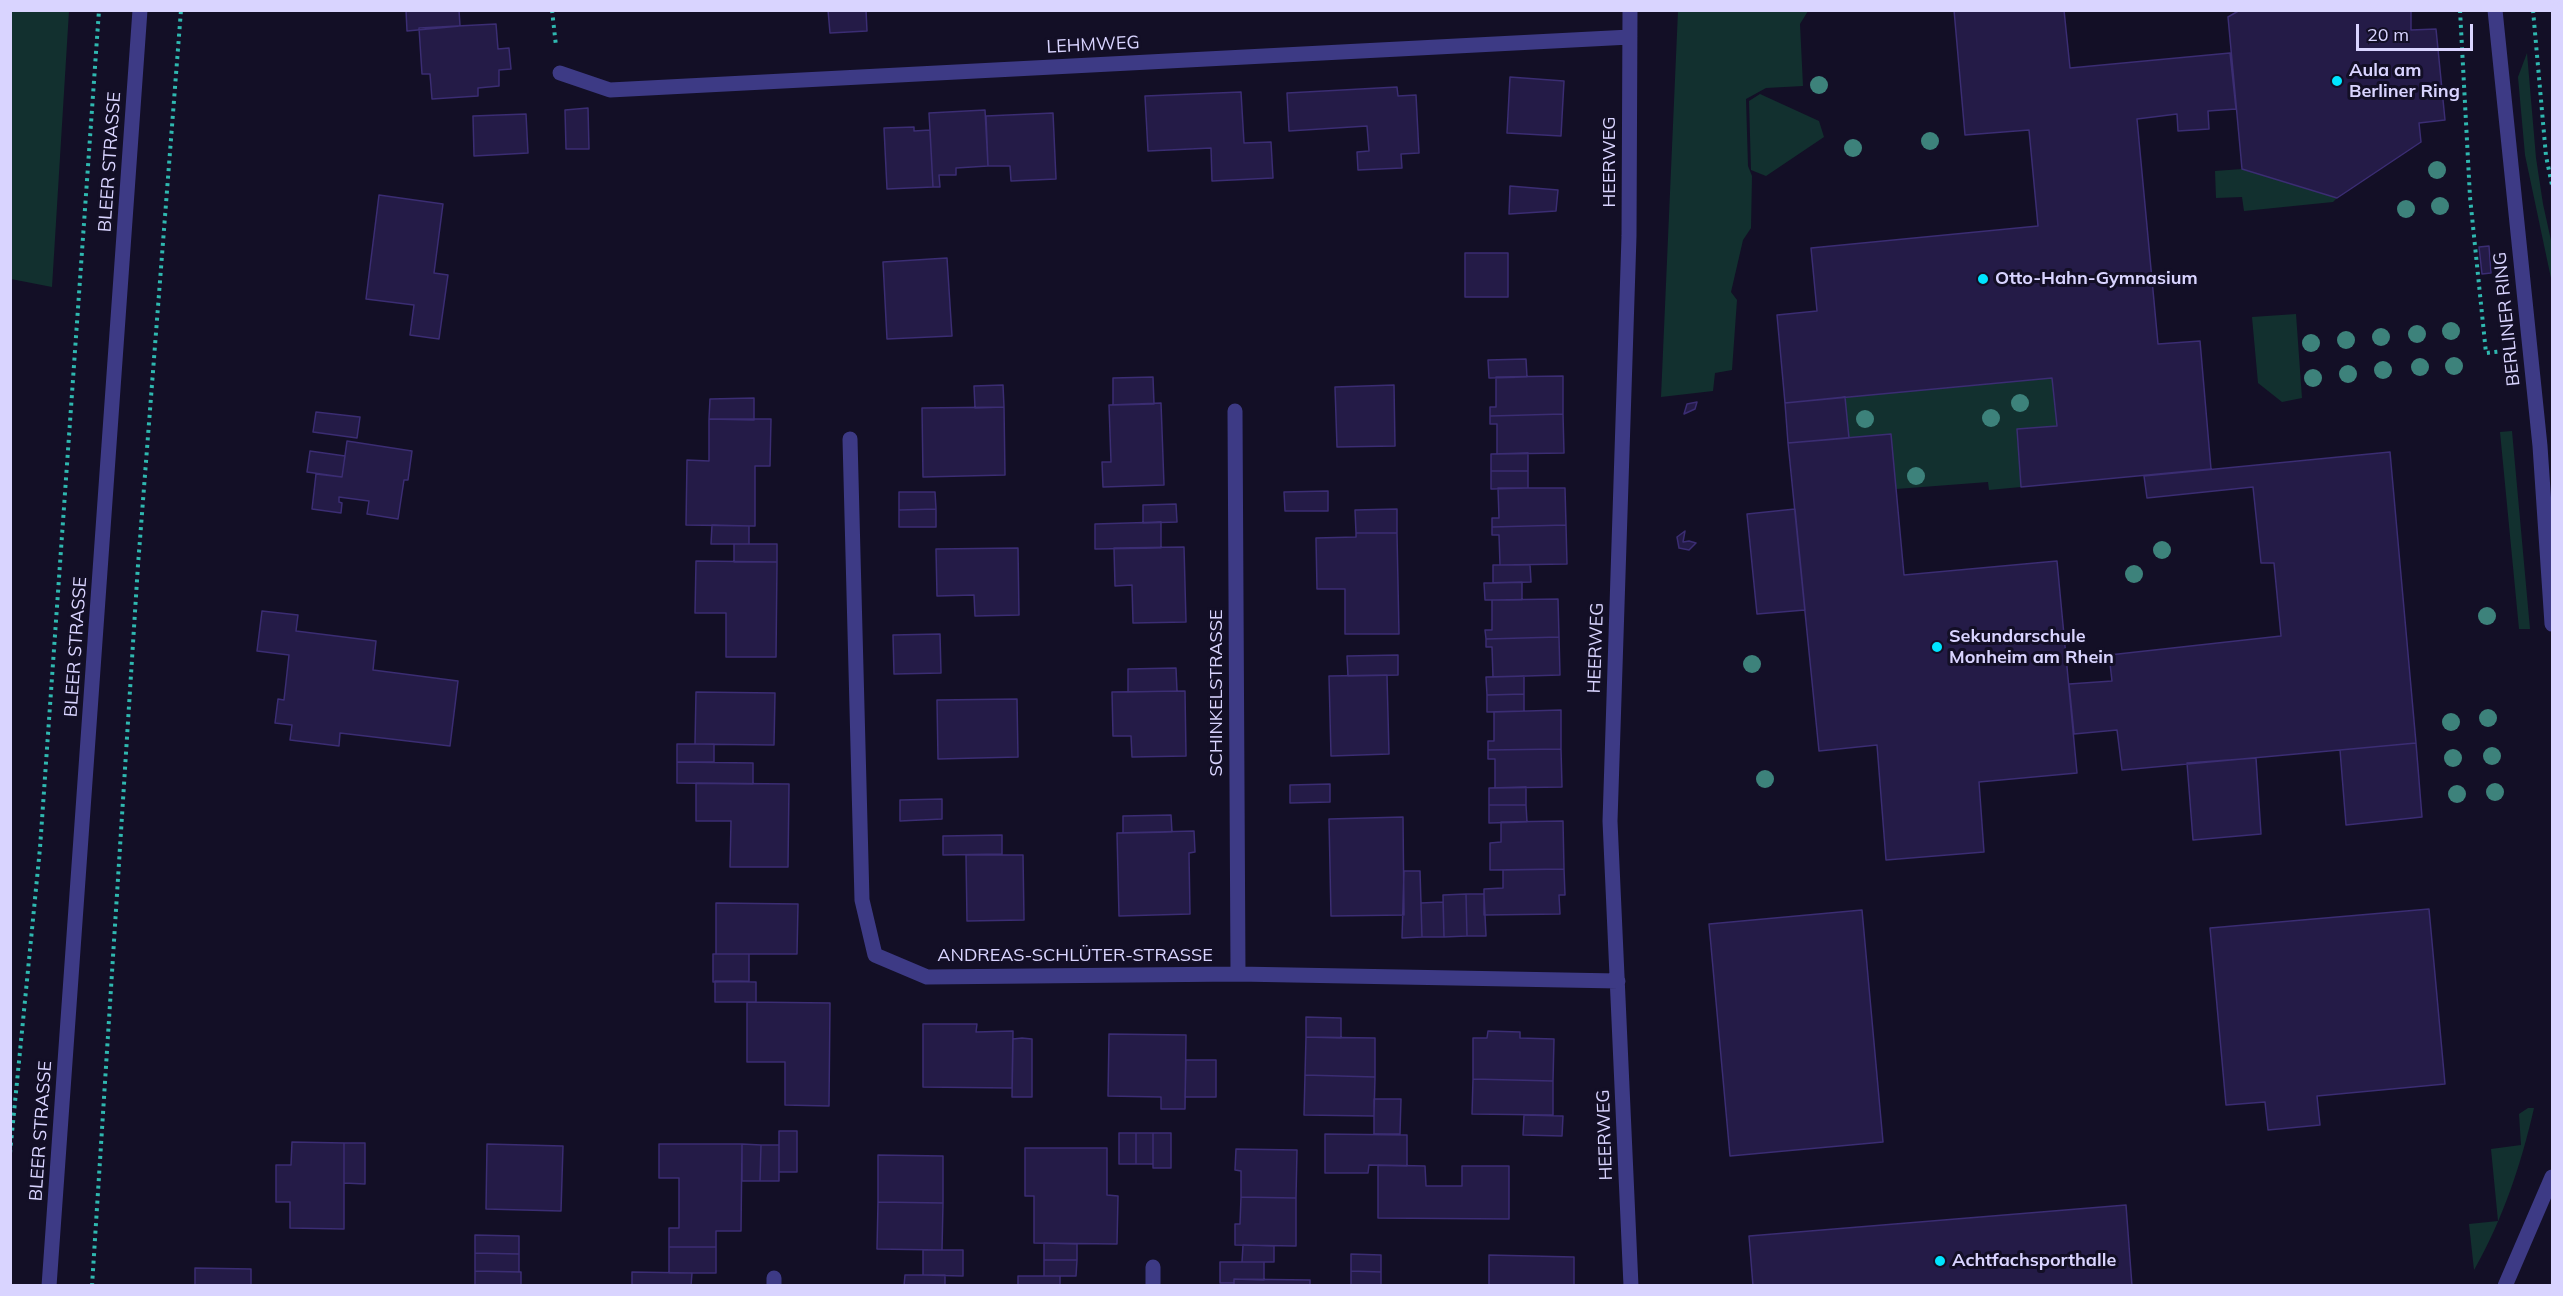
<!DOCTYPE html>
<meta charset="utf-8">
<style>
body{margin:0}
#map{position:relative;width:2563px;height:1296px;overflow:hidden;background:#130f26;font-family:Mulish,sans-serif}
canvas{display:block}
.frame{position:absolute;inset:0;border:12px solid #d9d4ff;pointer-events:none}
.scale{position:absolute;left:2356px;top:24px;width:117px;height:27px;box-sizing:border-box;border:3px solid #d9d4ff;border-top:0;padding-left:8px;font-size:18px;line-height:21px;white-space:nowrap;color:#d9d4ff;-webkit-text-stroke:4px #130f26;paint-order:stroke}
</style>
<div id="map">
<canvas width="2563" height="1296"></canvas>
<div class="frame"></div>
<div class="scale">20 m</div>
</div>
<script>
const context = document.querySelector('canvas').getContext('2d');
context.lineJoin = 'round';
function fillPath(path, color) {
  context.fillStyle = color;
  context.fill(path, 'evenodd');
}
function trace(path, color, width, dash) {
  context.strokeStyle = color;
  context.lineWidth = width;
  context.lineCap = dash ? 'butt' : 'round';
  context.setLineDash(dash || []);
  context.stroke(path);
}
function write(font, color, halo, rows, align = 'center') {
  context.font = font + ' Mulish,sans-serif';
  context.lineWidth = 6;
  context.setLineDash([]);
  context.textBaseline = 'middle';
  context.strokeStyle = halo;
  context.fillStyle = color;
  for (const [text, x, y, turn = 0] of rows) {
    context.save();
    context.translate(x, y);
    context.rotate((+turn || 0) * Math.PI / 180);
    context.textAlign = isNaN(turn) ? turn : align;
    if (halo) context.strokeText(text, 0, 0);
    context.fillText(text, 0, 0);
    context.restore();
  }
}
const green = new Path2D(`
 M10,11H69L52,287L11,279Z
 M1678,11H1808L1800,24L1803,86L1766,88L1746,99L1748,166L1752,176L1751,228L1743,240L1731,292L1737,300L1732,370L1715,373L1713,391L1661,397Z
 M2527,53L2536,158L2543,204L2552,245V283L2525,155L2518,77Z
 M1760,94L1819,121L1824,137L1766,176L1751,170L1749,101Z
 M2242,169L2337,198L2333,202L2244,211L2242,197L2216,198L2215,171Z
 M2296,314L2302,398L2282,402L2258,383L2252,317Z
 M2052,378L2057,426L2017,430L2021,487L1989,490L1988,482L1896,489L1849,438L1845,397Z
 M2512,431L2530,629H2519L2500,432Z
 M2528,1108H2534C2521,1165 2503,1219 2474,1270L2469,1224L2498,1221L2491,1149L2521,1145L2519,1114Z`);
const building = new Path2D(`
 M406,10H459L460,26L407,31Z
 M828,10H866L867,31L830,33Z
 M1954,10H2064L2070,68L2230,53L2236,109L2208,111L2209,129L2178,131L2177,114L2137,119L2158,344L2200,341L2211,469L2021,487L2017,429L2057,426L2052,378L1785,403L1777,315L1817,311L1811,248L2038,226L2029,130L1965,135Z
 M2240,10H2411V30L2436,29L2445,120L2419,123L2421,142L2337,198L2242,169L2228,17Z
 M496,24L498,49L509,48L511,69L499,70V86L478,88V96L432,99L430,74H422L419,28Z
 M1510,77L1564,81L1561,136L1507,133Z
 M1397,87L1398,96L1416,95L1419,153L1401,154L1402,168L1358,170L1357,152L1369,151L1367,126L1289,131L1287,93Z
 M1241,92L1244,143L1271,142L1273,178L1212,181L1211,148L1148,151L1145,96Z
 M588,108L589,149H566L565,110Z
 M985,110L988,166L956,168V175H939L940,187H933L929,113Z
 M1053,113L1056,179L1011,181L1010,166H988L986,116Z
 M526,114L528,153L474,156L473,116Z
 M914,127V131L930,130L933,187L887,189L884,128Z
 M1510,186L1558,190L1556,211L1509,214Z
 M379,195L443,204L434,273L448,275L439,339L410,335L414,305L366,299Z
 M2489,246L2491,273L2482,274L2479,247Z
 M1465,253H1508V297H1465Z
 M947,258L952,336L887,339L883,262Z
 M1526,359L1527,377L1489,378L1488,360Z
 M1563,376V414L1490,416V407H1496V377Z
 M1153,377L1154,404L1113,405V378Z
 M1003,385L1004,407L975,408L974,386Z
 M1394,385L1395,446L1337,447L1335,387Z
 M1845,397L1849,438L1788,443L1785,403Z
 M754,398V420L709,419L710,399Z
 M1697,402L1695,409L1684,414L1687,404Z
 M1161,403L1164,485L1103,487L1102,462H1111L1109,405Z
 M1004,407L1005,475L923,477L922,408Z
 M316,412L360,417L357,438L313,432Z
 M1563,414L1564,453L1497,454V424H1490V416Z
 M709,419H771L770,466H755V526L686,525L687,460L709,461Z
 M1891,434L1904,575L2057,561L2077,773L1979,782L1984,852L1886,860L1877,745L1819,751L1788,443Z
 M347,441L412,451L408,480H404L398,519L367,514L369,501L339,497V502L342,503L341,513L312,509L316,474L342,477Z
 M310,451L345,456L342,477L307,472Z
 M2390,452L2416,743L2122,770L2117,730L2074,734L2069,684L2112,681L2109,655L2281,636L2274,563H2261L2253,487L2147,498L2144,476Z
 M1528,453V471H1491V454Z
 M1491,471H1528V488L1491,489Z
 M1498,488H1565L1566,525L1492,527V518H1499Z
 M1328,491V511H1285L1284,492Z
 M899,492H935L936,509L899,510Z
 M1176,504L1177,522L1143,523V505Z
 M936,509V527H899V510Z
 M1397,509V533H1356L1355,510Z
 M1795,509L1805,610L1757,614L1747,514Z
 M1161,522V548L1095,549V524Z
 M712,525L749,526V544H711Z
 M1566,525L1567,564L1500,565L1499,535H1492V527Z
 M1685,531L1683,542L1689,541L1696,543L1689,550L1679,548L1677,537Z
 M1356,533H1397L1399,634H1345V589H1317L1316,538L1356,537Z
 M734,544H777V562H734Z
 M1184,547L1186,622L1133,623L1132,585L1115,586L1114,548Z
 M1018,548L1019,615L975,616L974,595L937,596L936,549Z
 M696,561L777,562L776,657H726V613H695Z
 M1493,565H1530L1531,582L1493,583Z
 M1522,582V600H1485L1484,583Z
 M1558,599L1559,637L1486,639L1485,630H1492V600Z
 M262,611L298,615L296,631L376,641L373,670L458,681L450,746L340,733L339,746L290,740L292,725L275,723L278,699L284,700L289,655L257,651Z
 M940,634L941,673L894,674L893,635Z
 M1559,637L1560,675L1493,677L1492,647H1486V639Z
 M1398,655V675L1348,676L1347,656Z
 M1176,668L1177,691L1128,692V669Z
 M1387,675L1389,754L1331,756L1329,676Z
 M1524,676V694L1487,695L1486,677Z
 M1185,691L1186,756L1132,757L1131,736H1113L1112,692Z
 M696,692L775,693L774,745L695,744Z
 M1524,694V711L1487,712V695Z
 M1017,699L1018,757L938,759L937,700Z
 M1561,710V749L1488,750V741H1494V712Z
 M2416,743L2422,817L2346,825L2340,750Z
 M677,744H714V762H677Z
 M1561,749L1562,787L1495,788V759H1488V750Z
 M2256,758L2261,834L2193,840L2187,763Z
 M677,762L753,763V784L677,783Z
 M696,783L789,784L788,867H730L731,821H696Z
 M1330,784V802L1290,803V785Z
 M1526,787V805H1489V788Z
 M942,799V819L900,821V800Z
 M1489,805H1526L1527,822L1489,823Z
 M1171,815L1172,832L1123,833V816Z
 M1403,817L1404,915L1331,916L1329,819Z
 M1563,821L1564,869L1490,870V843L1501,842V822Z
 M1194,831L1195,852L1189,853L1190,914L1119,916L1117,833Z
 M1002,835V854L943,855V836Z
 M966,855H1023L1024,920L967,921Z
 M1564,869L1565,895H1559L1560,914L1484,915V889L1503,888V870Z
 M1404,871H1420L1422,937L1402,938Z
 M1466,894H1484L1486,936H1467Z
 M1466,894L1467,936L1444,937L1443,895Z
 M1443,902L1444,937H1422L1421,903Z
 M716,903L798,904L797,954H716Z
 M2429,909L2445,1084L2317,1096L2320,1125L2268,1130L2265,1102L2226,1105L2210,928Z
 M1862,910L1883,1142L1730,1156L1709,924Z
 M713,954H749V981L713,982Z
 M715,981L756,982V1002H715Z
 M747,1002L830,1003L829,1106L785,1105V1062H747Z
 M1306,1017L1341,1018V1038L1306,1037Z
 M923,1024H977L976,1032L1013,1031L1012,1088L923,1087Z
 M1488,1031L1520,1032V1038L1554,1039L1553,1081L1473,1079V1038H1487Z
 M1109,1034L1186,1035L1185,1109H1161V1097L1108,1096Z
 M1306,1037L1375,1038V1077L1305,1075Z
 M1022,1038L1032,1039V1097H1012L1013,1039Z
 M1186,1060H1216V1097H1185Z
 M1305,1075L1375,1077L1374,1116L1304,1115Z
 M1473,1079L1553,1081V1115L1472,1114Z
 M1374,1099H1401L1400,1134H1374Z
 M1524,1115L1563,1116L1562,1136L1523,1135Z
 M779,1131H797V1172H779Z
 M1119,1133H1136V1164H1119Z
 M1136,1133H1153V1164H1136Z
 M1153,1133H1171V1168H1153Z
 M1325,1134L1407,1135V1166L1369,1165L1368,1173H1325Z
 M292,1142L344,1143V1229L290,1228V1202H276V1165H291Z
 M344,1143H365V1184L344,1183Z
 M487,1144L563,1146L561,1211L486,1209Z
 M659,1144H742L741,1231H716V1247H669V1228H679V1178H659Z
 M742,1144L761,1145L760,1181H742Z
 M761,1145H779V1181H760Z
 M1025,1148H1107V1195L1118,1196L1117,1244L1034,1243V1196H1025Z
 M1236,1149L1297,1150L1296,1198L1241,1197V1171L1235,1170Z
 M878,1155L943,1156V1203L878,1202Z
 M1378,1165L1425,1166L1426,1186H1462V1166H1509V1219L1378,1218Z
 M1241,1197L1296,1198V1246L1235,1245V1224H1240Z
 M878,1202L943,1203L942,1250L877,1249Z
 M2126,1205L2132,1286H1753L1749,1236Z
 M475,1235L519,1236V1254L475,1253Z
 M1044,1243L1077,1244V1260H1044Z
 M1243,1245L1274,1246V1262H1242Z
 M669,1247H716V1273H669Z
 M923,1250H963V1276L923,1275Z
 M475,1253L519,1254V1272L475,1271Z
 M1351,1254L1381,1255V1272L1351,1271Z
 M1489,1255L1574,1257V1286H1489Z
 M1044,1260H1077L1076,1276H1044Z
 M1220,1262H1264V1280L1234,1279V1283H1220Z
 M195,1268L251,1269V1286H195Z
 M475,1271L521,1272V1286H475Z
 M1351,1271L1381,1272V1286H1351Z
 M632,1272L692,1273L691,1286H632Z
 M905,1275H945V1286H904Z
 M1018,1276H1060V1286H1018Z
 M1234,1279L1310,1280V1286H1234Z`);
const path = new Path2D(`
 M552,10L556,46
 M2460,10L2470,197L2486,353L2504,351
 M2533,10L2546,156L2552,185
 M10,1153L40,848L99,10
 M92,1286L138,565L181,10`);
const minor = new Path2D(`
 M1630,10L1629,236L1610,821L1631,1286
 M560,73L610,90L1630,37
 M1235,411L1238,974
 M850,439L862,900L875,955L927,977L1238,974L1618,981
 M1153,1267V1286
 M774,1286V1278`);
const tertiary = new Path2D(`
 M2495,10L2540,446L2552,624
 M49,1286L140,10
 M2505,1286L2552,1177`);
const trees = [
 [1819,85],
 [1930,141],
 [1853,148],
 [2437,170],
 [2440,206],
 [2406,209],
 [2451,331],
 [2417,334],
 [2381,337],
 [2346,340],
 [2311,343],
 [2454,366],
 [2420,367],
 [2383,370],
 [2348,374],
 [2313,378],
 [2020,403],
 [1991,418],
 [1865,419],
 [1916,476],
 [2162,550],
 [2134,574],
 [2487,616],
 [1752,664],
 [2488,718],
 [2451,722],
 [2492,756],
 [2453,758],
 [1765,779],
 [2495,792],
 [2457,794]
];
const markers = [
 [2337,81,6,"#00e5ff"],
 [1983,279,6,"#00e5ff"],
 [1937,647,6,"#00e5ff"],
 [1940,1261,6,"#00e5ff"]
];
const streetNames = [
 ["LEHMWEG",1093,45,-3],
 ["BLEER STRASSE",110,162,-86],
 ["HEERWEG",1610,162,-90],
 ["BERLINER RING",2507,319,-96],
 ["BLEER STRASSE",76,647,-86],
 ["HEERWEG",1596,648,-88],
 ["SCHINKELSTRASSE",1217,693,-90],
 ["ANDREAS-SCHLÜTER-STRASSE",1075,956],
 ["BLEER STRASSE",41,1131,-86],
 ["HEERWEG",1605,1135,-92]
];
const poiNames = [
 ["Aula am",2349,71],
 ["Berliner Ring",2349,92],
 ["Otto-Hahn-Gymnasium",1995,279],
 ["Sekundarschule",1949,637],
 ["Monheim am Rhein",1949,658],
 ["Achtfachsporthalle",1952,1261]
];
fillPath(green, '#12302f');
fillPath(building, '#241b47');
trace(building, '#3b2d73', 1.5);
trace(path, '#2fb8b0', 4, [3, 4.5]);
trace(minor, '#3d3a85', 15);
trace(tertiary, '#3d3a85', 15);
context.fillStyle = '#3d827b';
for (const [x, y] of trees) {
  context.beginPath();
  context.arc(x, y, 9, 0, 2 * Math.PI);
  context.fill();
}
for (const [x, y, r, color] of markers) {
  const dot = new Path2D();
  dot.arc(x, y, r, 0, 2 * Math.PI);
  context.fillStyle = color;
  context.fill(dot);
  trace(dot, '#130f26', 2);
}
write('18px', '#d9d4ff', '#130f26', streetNames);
write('bold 18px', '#d9d4ff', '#130f26', poiNames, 'left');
</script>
